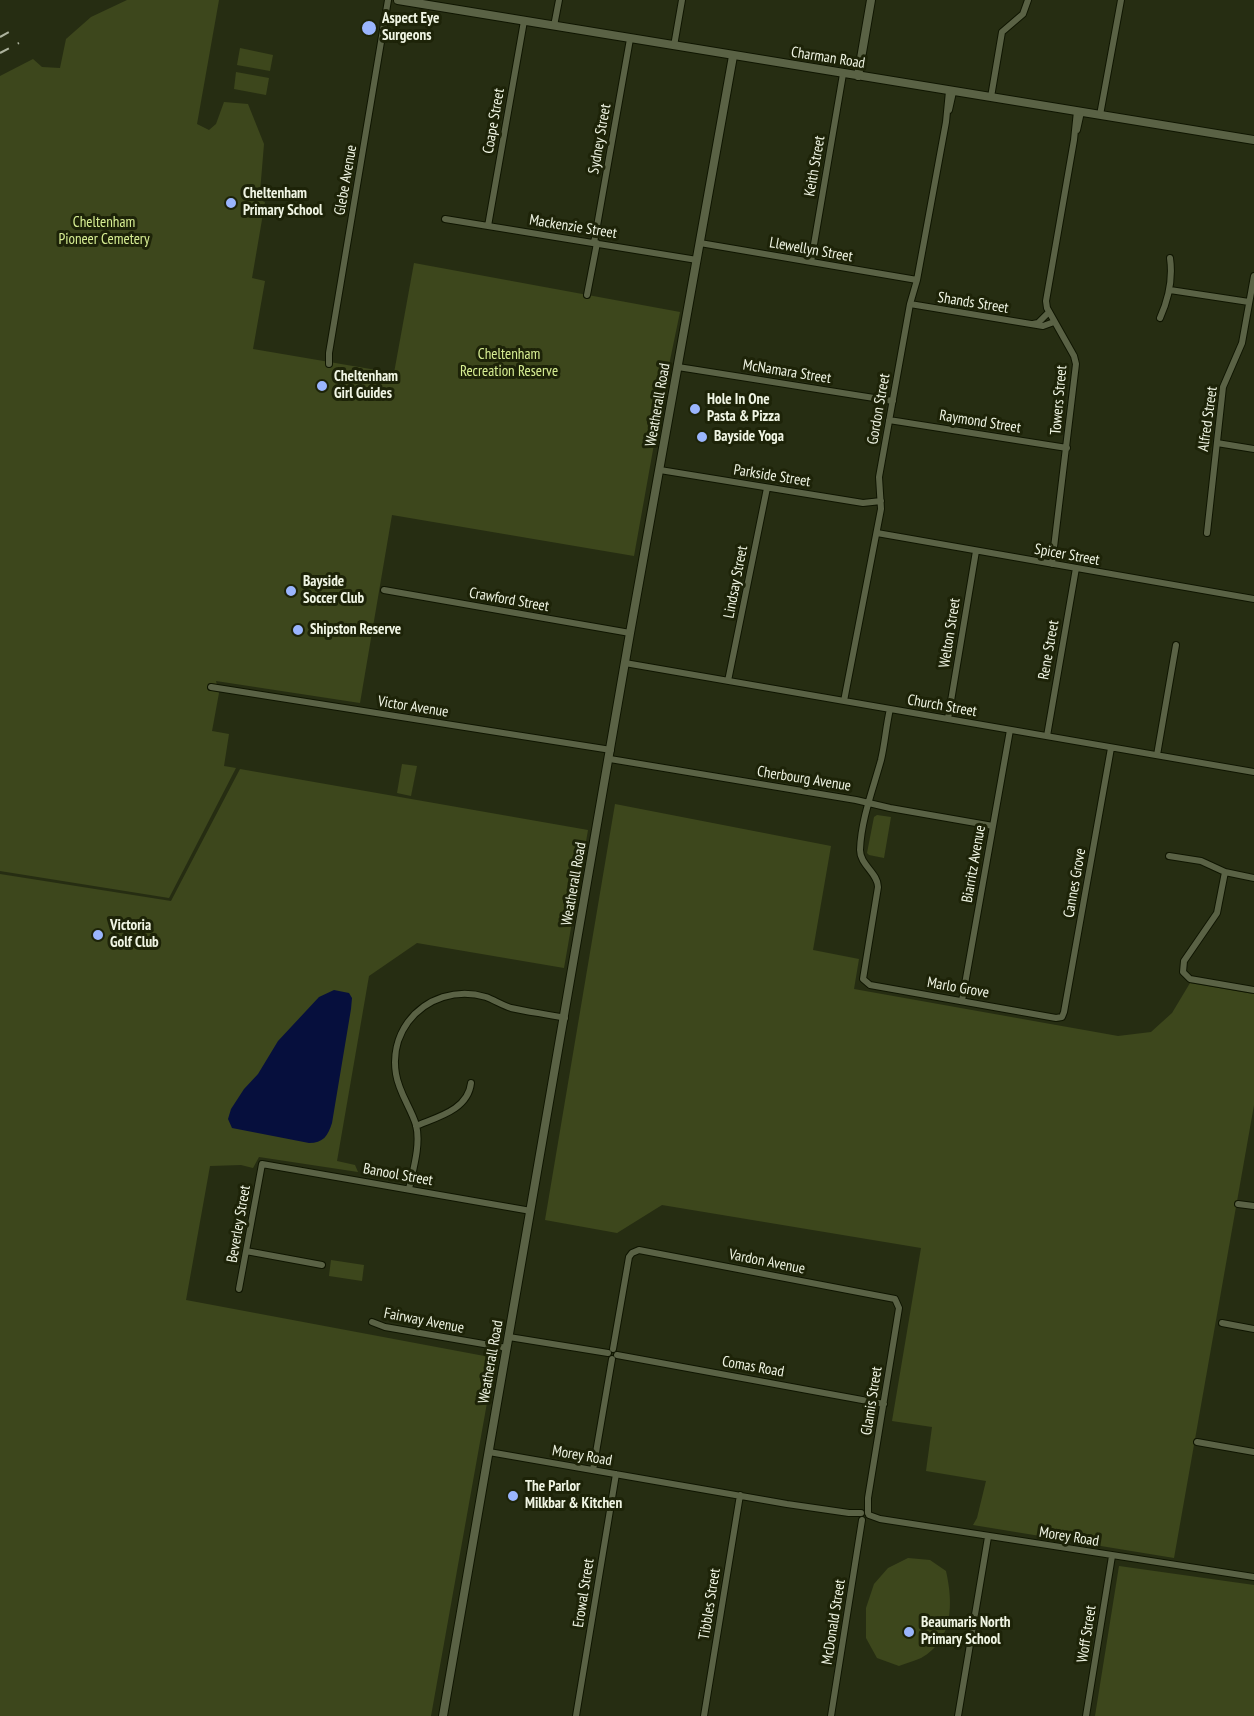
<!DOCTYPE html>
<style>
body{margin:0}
canvas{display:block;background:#262d12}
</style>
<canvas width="1254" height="1716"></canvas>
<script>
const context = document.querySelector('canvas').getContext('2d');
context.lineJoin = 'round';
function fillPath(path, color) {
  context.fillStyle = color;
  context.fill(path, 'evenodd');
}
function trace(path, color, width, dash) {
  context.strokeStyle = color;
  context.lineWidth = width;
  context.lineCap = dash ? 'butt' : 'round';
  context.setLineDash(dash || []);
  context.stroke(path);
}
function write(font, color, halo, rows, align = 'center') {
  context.font = font + ' "PT Sans Narrow",sans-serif';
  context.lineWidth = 6;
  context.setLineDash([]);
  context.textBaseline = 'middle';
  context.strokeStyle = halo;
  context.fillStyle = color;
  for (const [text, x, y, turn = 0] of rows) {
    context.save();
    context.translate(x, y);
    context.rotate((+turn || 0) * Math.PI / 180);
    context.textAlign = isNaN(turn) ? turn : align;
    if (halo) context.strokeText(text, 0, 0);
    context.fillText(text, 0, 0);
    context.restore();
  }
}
const green = new Path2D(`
 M127,0H219L197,124L209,130L216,124L224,102L248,104L264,144L260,192L250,196L265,202L252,278L265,281L253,349L394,373L414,263L680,312L663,394L634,556L392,515L360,703L216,681L219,693L212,731L229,734L224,766L236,768L169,898L0,871V76L33,59L42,67L60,68L66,39L91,17Z
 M240,48L273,55L270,71L237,65Z
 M236,72L269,78L266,95L234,89Z
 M402,764L417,766L411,796L397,793Z
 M240,769L588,830L564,968L417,943L369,976L337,1161L355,1165L358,1172L259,1157L253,1168L241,1165L210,1166L186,1300L495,1358L431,1716H0V874L171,901Z
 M615,804L831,846L813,950L859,959L854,989L1118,1036L1151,1032L1172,1013L1190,983L1254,994V1105L1174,1558L973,1525L977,1518L986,1481L926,1471L932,1427L892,1421L921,1248L662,1205L617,1233L545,1220Z
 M877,815L891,817L884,858L869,855L867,853L874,817Z
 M331,1260L364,1265L362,1281L329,1276Z
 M908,1558L930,1560L946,1571C953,1602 954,1640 921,1658C915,1661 906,1663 899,1666L877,1658L866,1638V1608L874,1584L888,1568Z
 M1119,1566L1254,1585V1716H1095Z`);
const water = new Path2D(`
 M334,990L349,993L352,998L351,1009L332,1123C328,1136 323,1143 309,1143L232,1128L228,1119L231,1109L244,1089L258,1074L278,1041L319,997Z`);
const street = new Path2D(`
 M554,26L559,0
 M674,46L682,0
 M991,97L1002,32L1023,14L1028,0
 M949,110L953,92
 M1100,115L1121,0
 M1077,130L1081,112
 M445,219L697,260
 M488,226L524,21
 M594,243L630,39
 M700,243L917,280
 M811,262L843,74
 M1170,290L1249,302
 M587,295L597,243
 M910,304L1043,326L1054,322
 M1160,318C1169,298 1173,279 1170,258
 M1033,324L1038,323L1049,312
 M329,364V353L388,0
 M678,367L893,401
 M889,420L1067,448
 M1217,443L1254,449
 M660,470L863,503L881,501
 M877,533L1254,599
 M1207,533L1223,387L1242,343L1254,276
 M1052,564L1076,364L1074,356L1047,308L1046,301L1074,140L1077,111
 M384,590L630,633
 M625,663L1254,772
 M728,681L767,488
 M211,687L611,750
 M844,701L881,509L879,477L910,304L917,280L946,122L949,91
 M890,709C886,726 885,743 881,760C873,789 861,820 860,850C860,865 878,873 878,887L863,979L870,985L1056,1018L1062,1017L1064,1012L1111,748
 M948,719L976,551
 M1047,736L1076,568
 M1157,755L1176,645
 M610,759L856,800L890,808L993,826
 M1169,856L1201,861L1225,872L1254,878
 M1225,872L1217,913L1184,961L1183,972L1190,979L1254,990
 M962,1001L1010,730
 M416,1126C437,1117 468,1110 471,1083
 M409,1189C413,1170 421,1144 416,1125C411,1108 399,1093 396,1074C393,1056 397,1037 408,1022C426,998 457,988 486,997C494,1000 502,1005 511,1008C528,1012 547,1014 565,1018
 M1238,1204L1254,1206
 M246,1251L322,1265
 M239,1289L262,1164L531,1211
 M372,1322L385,1327L507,1348
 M1222,1323L1254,1329
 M509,1337L608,1353
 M613,1349L629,1257L632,1253L639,1250L895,1299L899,1308L868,1498V1513
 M617,1355L884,1404
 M1197,1442L1254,1452
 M489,1452L787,1504L849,1513H861
 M593,1470L612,1359
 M869,1515L880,1519L1254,1577
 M576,1716L616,1474
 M704,1716L740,1495
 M831,1716L862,1520
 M958,1716L988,1537
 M1086,1716L1112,1556`);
const secondary = new Path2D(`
 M398,0L1254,140
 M858,76L871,0
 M443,1716L630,633L733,56`);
const rail = new Path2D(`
 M0,37L11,31
 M0,53L19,43`);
const markers = [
 [369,28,8,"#9ab5fd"],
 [231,203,6,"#9ab5fd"],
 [322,386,6,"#9ab5fd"],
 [695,409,6,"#9ab5fd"],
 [702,437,6,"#9ab5fd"],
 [291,591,6,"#9ab5fd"],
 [298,630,6,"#9ab5fd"],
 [98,935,6,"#9ab5fd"],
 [513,1496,6,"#9ab5fd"],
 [909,1632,6,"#9ab5fd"]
];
const poiNames = [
 ["Aspect Eye",382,19],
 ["Surgeons",382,36],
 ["Cheltenham",243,194],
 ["Primary School",243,211],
 ["Cheltenham",334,377],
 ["Girl Guides",334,394],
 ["Hole In One",707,400],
 ["Pasta & Pizza",707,417],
 ["Bayside Yoga",714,437],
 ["Bayside",303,582],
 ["Soccer Club",303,599],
 ["Shipston Reserve",310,630],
 ["Victoria",110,926],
 ["Golf Club",110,943],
 ["The Parlor",525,1487],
 ["Milkbar & Kitchen",525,1504],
 ["Beaumaris North",921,1623],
 ["Primary School",921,1640]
];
const streetNames = [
 ["Charman Road",828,58,9],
 ["Coape Street",494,121,-80],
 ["Sydney Street",600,139,-80],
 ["Keith Street",815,166,-80],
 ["Glebe Avenue",346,180,-80],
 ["Mackenzie Street",573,227,9],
 ["Llewellyn Street",811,250,10],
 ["Shands Street",973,303,9],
 ["McNamara Street",787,372,9],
 ["Towers Street",1059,400,-85],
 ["Weatherall Road",658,405,-80],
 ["Gordon Street",879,409,-80],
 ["Alfred Street",1208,419,-82],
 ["Raymond Street",980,422,9],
 ["Parkside Street",772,476,9],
 ["Spicer Street",1067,555,10],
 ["Lindsay Street",736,582,-79],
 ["Crawford Street",509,600,10],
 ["Welton Street",950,633,-81],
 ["Rene Street",1049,650,-80],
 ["Church Street",942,706,10],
 ["Victor Avenue",413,707,9],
 ["Cherbourg Avenue",804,779,9],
 ["Biarritz Avenue",974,864,-80],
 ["Cannes Grove",1075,883,-80],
 ["Weatherall Road",574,884,-80],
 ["Marlo Grove",958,988,10],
 ["Banool Street",398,1175,10],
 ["Beverley Street",239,1224,-80],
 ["Vardon Avenue",767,1262,11],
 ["Fairway Avenue",424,1321,11],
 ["Weatherall Road",491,1362,-80],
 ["Comas Road",753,1367,10],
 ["Glamis Street",872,1401,-81],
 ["Morey Road",582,1456,10],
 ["Morey Road",1069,1537,9],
 ["Erowal Street",584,1593,-81],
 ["Tibbles Street",710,1604,-81],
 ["McDonald Street",834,1622,-81],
 ["Woff Street",1087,1634,-81]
];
const parkNames = [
 ["Cheltenham",104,223],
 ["Pioneer Cemetery",104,240],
 ["Cheltenham",509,355],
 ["Recreation Reserve",509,372]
];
fillPath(green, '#3d471c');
fillPath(water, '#060f3d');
trace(street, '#0f1500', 8);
trace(secondary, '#0f1500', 10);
trace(street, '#5a6245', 6);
trace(secondary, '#5a6245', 8);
trace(rail, '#acb29d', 2, [10, 10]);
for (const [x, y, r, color] of markers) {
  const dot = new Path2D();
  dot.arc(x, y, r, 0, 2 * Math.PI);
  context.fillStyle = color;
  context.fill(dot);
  trace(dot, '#1d2308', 2);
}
write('bold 15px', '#f0f5e4', '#1d2308', poiNames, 'left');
write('15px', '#f0f5e4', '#1d2308', streetNames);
write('15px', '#d7ee93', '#1d2308', parkNames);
</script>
